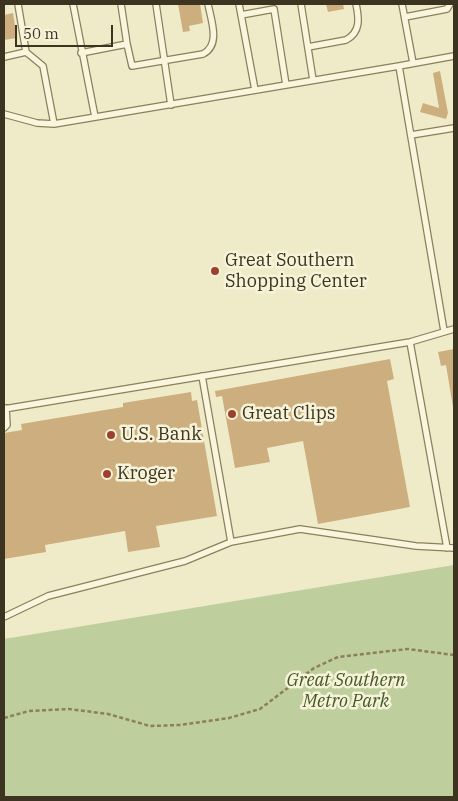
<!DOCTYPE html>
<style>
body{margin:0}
#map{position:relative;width:458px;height:801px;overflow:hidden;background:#efebc9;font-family:"IBM Plex Serif",serif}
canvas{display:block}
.frame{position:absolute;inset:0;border:5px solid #3c3321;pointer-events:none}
.scale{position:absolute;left:15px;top:25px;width:98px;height:22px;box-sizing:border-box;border:2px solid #3c3321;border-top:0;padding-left:6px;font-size:15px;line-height:18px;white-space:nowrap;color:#3c3321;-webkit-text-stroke:4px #f6f3d9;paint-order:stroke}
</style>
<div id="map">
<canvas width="458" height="801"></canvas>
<div class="frame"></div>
<div class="scale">50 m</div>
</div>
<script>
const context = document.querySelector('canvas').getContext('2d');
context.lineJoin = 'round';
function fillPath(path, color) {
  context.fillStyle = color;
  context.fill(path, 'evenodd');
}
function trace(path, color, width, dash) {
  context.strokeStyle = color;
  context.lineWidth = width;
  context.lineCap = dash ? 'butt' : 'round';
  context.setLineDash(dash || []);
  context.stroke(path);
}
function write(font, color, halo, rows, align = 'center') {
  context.font = font + ' "IBM Plex Serif",serif';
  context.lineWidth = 5;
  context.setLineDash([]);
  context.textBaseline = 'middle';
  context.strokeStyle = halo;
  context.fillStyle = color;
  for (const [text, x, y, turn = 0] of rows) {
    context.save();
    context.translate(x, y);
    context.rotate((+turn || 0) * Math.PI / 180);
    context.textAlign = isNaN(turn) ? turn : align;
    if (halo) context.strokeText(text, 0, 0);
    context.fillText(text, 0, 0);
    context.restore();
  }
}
const green = new Path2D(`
 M454,565V797H4V639Z`);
const building = new Path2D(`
 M178,4H200L203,23L189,26L190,31L183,32Z
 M326,4H343L344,9L328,12Z
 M13,13L17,38L4,40V15Z
 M440,71L448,113L446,119L420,112L423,103L439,108L433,73Z
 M454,349V407H453L446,365L441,366L438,352Z
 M390,359L394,379L387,381L410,507L318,524L303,441L267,448L270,462L235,468L222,396L216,397L215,391Z
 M191,392L192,401L197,400L217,516L156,526L160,547L128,552L125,531L45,545L46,552L4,559V433L22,430L21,424L123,407V403Z`);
const path = new Path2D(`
 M4,718L29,711L69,709L108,714L150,726L180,725L229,718L260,709L314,668L338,657L408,649L454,655`);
const lane = new Path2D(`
 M18,4L26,52L43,66L54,124
 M73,4L95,117
 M156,4L171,105
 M239,4L255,90
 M301,4L313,80
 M402,4L413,63
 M241,15L274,9L286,85
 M405,17L447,9L450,4
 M127,44L132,66L203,54C221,45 211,20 208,4
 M308,47L346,40C361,32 359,18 356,4
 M81,53L127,44L121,4
 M4,57L26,52
 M4,114L37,123L54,124L399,66
 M411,135L454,128
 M444,331L399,66L454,56
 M410,342L447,548
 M202,376L231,542
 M4,409L410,342L454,329
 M4,428L7,425L6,408
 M4,617L48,596L185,561L231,542L300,529L416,546L454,548`);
const markers = [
 [215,271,5,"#9b412d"],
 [232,414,5,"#9b412d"],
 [111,435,5,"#9b412d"],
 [107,474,5,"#9b412d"]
];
const poiNames = [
 ["Great Southern",225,261],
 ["Shopping Center",225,282],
 ["Great Clips",242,414],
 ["U.S. Bank",121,435],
 ["Kroger",117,474]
];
const parkNames = [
 ["Great Southern",346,681],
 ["Metro Park",346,702]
];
fillPath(green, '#bece9c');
fillPath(building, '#cdaf7f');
trace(lane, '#8c7f5d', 8);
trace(path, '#8c7f5d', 2.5, [4, 2.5]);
trace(lane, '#f9f6dd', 5.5);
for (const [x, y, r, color] of markers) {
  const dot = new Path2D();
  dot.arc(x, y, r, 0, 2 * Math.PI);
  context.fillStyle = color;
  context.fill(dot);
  trace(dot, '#f6f3d9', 2);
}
write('18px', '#3c3321', '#f6f3d9', poiNames, 'left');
write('italic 18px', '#435927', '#f6f3d9', parkNames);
</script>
